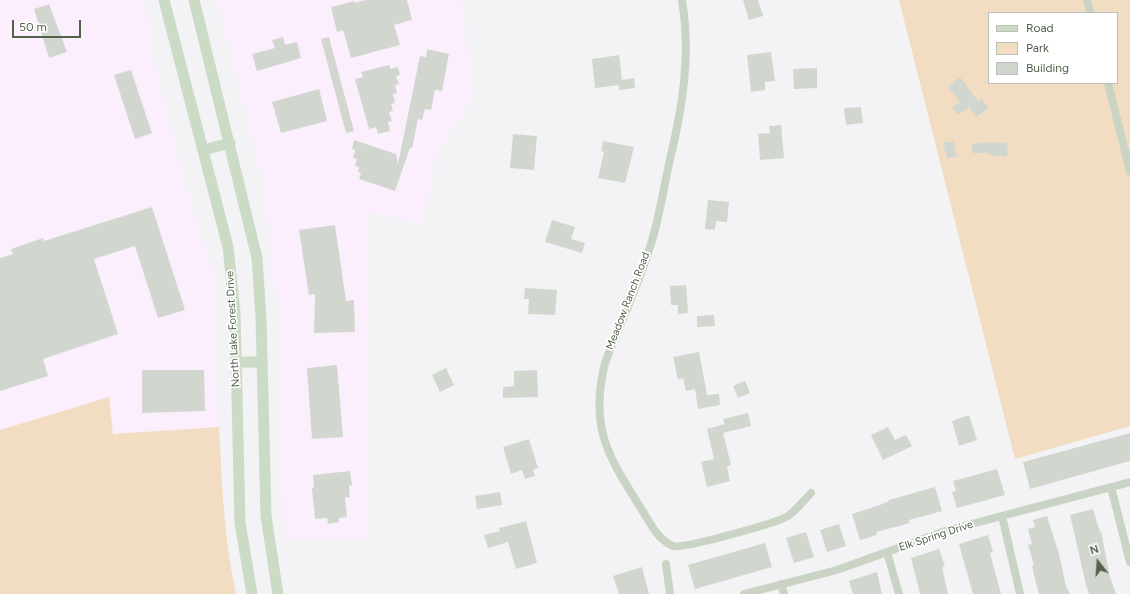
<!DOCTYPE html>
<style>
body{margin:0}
#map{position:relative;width:1130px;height:594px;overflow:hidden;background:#f3f3f5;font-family:Figtree,sans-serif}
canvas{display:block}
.legend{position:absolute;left:988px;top:12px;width:130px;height:72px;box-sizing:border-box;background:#fff;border:1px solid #bac0b7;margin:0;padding:5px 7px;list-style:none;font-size:12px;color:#52614a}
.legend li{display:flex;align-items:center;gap:8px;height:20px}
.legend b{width:20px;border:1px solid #bac0b7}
.north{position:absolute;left:1078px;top:542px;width:40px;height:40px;-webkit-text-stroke:3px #fff;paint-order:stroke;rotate:343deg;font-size:11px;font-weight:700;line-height:16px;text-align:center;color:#52614a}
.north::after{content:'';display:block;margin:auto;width:14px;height:18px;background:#52614a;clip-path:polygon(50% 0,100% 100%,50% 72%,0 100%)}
.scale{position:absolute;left:12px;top:20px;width:69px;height:18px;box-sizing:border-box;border:2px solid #52614a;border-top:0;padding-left:5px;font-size:12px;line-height:14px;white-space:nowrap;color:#52614a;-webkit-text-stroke:3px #fff;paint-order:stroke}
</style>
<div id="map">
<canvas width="1130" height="594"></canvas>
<ul class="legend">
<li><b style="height:5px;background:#ccdbc6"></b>Road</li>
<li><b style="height:11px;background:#f2ddc2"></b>Park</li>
<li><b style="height:11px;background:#d1d7cf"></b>Building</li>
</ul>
<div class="north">N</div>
<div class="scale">50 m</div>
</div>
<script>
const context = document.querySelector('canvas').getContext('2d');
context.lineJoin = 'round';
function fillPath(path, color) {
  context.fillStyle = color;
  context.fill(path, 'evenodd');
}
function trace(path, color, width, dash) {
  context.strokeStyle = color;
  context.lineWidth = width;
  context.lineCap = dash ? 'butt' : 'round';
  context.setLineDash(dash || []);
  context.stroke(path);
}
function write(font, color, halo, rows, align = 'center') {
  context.font = font + ' Figtree,sans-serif';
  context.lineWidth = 3.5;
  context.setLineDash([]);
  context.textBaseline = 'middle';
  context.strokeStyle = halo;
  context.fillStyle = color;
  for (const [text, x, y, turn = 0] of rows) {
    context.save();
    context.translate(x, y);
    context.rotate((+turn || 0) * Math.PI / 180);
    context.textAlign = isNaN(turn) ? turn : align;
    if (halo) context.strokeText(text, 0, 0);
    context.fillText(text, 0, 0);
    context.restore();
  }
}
const commercial = new Path2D(`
 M0,0H145L154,60L185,183L216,282L219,427L113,434L109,397L0,430Z
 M217,0H460L475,95L436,154L423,225L368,212L367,541H285L278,392L277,304L264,186Z`);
const green = new Path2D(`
 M899,0H1130V426L1015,459ZM989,13H1117V83H989Z
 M109,397L113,434L219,427C222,483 224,540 236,594H0V430Z`);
const building = new Path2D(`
 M365,0H407L412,20L394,25L400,45L351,58L343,30L337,32L331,7L355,1V3Z
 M743,0H758L763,16L749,20Z
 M49,4L67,52L49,58L34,9Z
 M283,37L285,45L297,42L301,58L257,71L252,54L275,48L272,40Z
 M329,37L354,131L346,133L321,39Z
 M427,49L449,54L442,91L435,90L431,110L425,109L422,120L418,119L412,148H410L395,191L359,179L361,173L358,172L359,167L355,166L357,159L353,158L355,150L352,149L354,140L396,154L398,164L420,56L426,57Z
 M771,52L775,81L765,82V90L751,92L747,55Z
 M619,55L622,80L634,78L635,88L619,90V85L595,88L592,59Z
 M389,65L391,69L398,67L400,75L396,76L399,84L395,85L397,93L393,94L395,103L391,104L393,111L389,112L392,121L388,122L390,131L378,134L376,127L369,129L355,79L363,77L361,72Z
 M817,68V88L794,89L793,69Z
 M131,70L152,133L135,139L114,75Z
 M960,77L978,101L981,98L989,108L976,117L969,107L958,115L952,108L960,102L948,87Z
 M319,89L327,121L281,133L272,102Z
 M861,107L863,123L846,125L844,108Z
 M781,125L784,158L760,160L758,134L770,133L769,126Z
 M513,134L537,136L534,170L510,168Z
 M603,141L634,147L625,183L598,178L604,152L601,151Z
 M953,141L957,156L947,159L943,143Z
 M990,142L1008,143L1007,157L989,155V153H972V144Z
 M708,200L729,202L727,222L716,221L715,230L705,229Z
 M152,207L185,310L158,318L135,246L94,259L118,334L43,359L48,376L0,391V258L13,254L11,249L43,238L44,241Z
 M552,220L575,227L571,239L585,243L582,253L545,242Z
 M335,225L346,301L354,300L355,332L314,333L315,294L309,295L299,230Z
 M686,285L688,313L678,314V305H671L670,286Z
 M525,288L557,290L555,315L528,314L529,299H524Z
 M714,315L715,326L697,327V316Z
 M699,352L707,395L719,394L720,405L698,409L695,389L686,391L683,378L678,380L673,357Z
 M337,365L343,437L312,439L307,368Z
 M446,368L454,385L440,392L432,375Z
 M142,370H204L205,411L142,413Z
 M537,370L538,397L503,398V387L514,386V371Z
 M745,381L750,393L738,398L733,386Z
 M748,413L751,426L723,433L731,465L727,466L730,481L707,487L701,462L714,459L707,429L725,424L723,419Z
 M969,415L977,440L959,446L952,421Z
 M888,427L895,440L906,435L912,446L883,460L871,435Z
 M1130,433V461L1030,489L1023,462Z
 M529,439L538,468L533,470L535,476L525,479L522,470L511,474L503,447Z
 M997,469L1005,495L957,508L952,492L956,491L953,481Z
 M350,471L352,485L349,486L350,497L345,498L347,517L339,518V522L328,524L327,518L315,519L312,488L314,487L313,475Z
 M935,487L942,511L909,520L910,523L876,532L877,535L860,540L852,514L880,505L889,501V500Z
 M500,492L502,505L477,509L475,496Z
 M1093,509L1100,532L1101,531L1110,577L1116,594H1089L1086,585L1070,515Z
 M1047,516L1059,554L1066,586L1070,594H1039L1037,587L1032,566L1034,565L1028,545L1032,544L1028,529L1035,527L1033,520Z
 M526,521L537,563L516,569L508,542L488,548L484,535L500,531L499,528Z
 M839,524L846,546L827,552L820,530Z
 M806,532L814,557L794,563L786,538Z
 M988,535L993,552L990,553L1001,594H973L959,544Z
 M765,543L772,567L695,589L688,565Z
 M939,549L945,566L942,567L948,594H920L911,558Z
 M642,567L649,594H619L613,576Z
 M877,572L882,594H853L849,581Z`);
const street = new Path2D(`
 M682,0C691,54 683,106 670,159C665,182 661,206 655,230C643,275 622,319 605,363C589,428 608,456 642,510C650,523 658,540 673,546C683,549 777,523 788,516C796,511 804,500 811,493
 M1087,0L1090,13
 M1108,83L1130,171
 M1111,487L1130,562
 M1002,516L1020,594
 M887,552L899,594
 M666,564L670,594
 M781,584L784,594
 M744,594L837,570L945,531L1130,482`);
const secondary = new Path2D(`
 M164,0L228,247L235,312L240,523L252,594
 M194,0L257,258L261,318L266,516L278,594
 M204,150L230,143
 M236,362H262`);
const streetNames = [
 ["Meadow Ranch Road",628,301,-69],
 ["North Lake Forest Drive",233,329,-93],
 ["Elk Spring Drive",936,536,-18]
];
fillPath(commercial, '#fceffd');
fillPath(green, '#f2ddc2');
fillPath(building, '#d1d7cf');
trace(street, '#cad4c4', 8);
trace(secondary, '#ccdbc6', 11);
write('11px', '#52614a', '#fff', streetNames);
</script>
